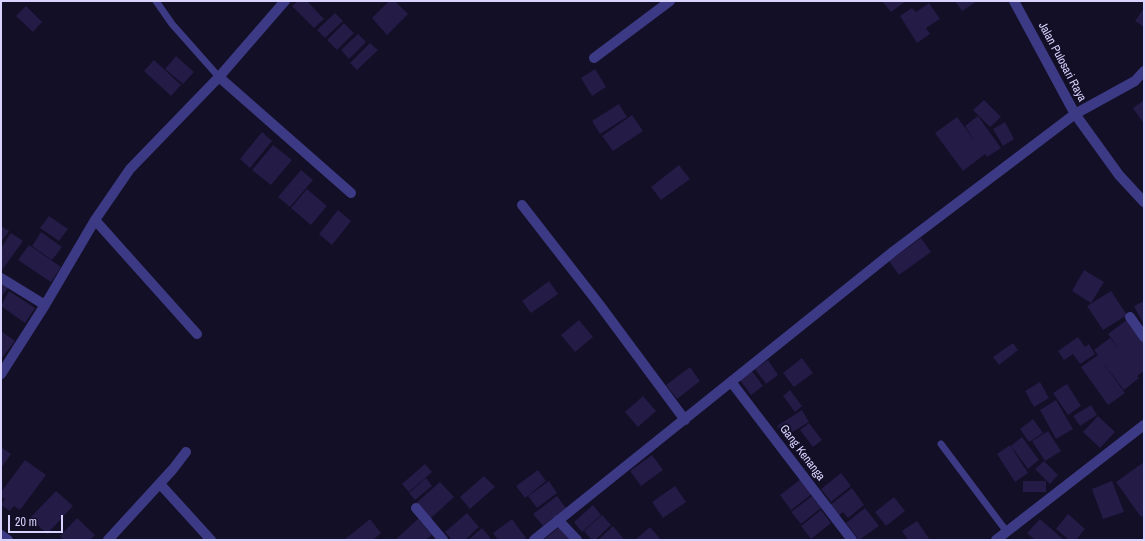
<!DOCTYPE html>
<style>
body{margin:0}
#map{position:relative;width:1145px;height:541px;overflow:hidden;background:#130f26;font-family:"Archivo Narrow",sans-serif}
canvas{display:block}
.frame{position:absolute;inset:0;border:2px solid #d9d4ff;pointer-events:none}
.scale{position:absolute;left:8px;top:515px;width:55px;height:18px;box-sizing:border-box;border:2px solid #d9d4ff;border-top:0;padding-left:5px;font-size:12px;line-height:14px;white-space:nowrap;color:#d9d4ff;-webkit-text-stroke:3px #130f26;paint-order:stroke}
</style>
<div id="map">
<canvas width="1145" height="541"></canvas>
<div class="frame"></div>
<div class="scale">20 m</div>
</div>
<script>
const context = document.querySelector('canvas').getContext('2d');
context.lineJoin = 'round';
function fillPath(path, color) {
  context.fillStyle = color;
  context.fill(path, 'evenodd');
}
function trace(path, color, width, dash) {
  context.strokeStyle = color;
  context.lineWidth = width;
  context.lineCap = dash ? 'butt' : 'round';
  context.setLineDash(dash || []);
  context.stroke(path);
}
function write(font, color, halo, rows, align = 'center') {
  context.font = font + ' "Archivo Narrow",sans-serif';
  context.lineWidth = 4;
  context.setLineDash([]);
  context.textBaseline = 'middle';
  context.strokeStyle = halo;
  context.fillStyle = color;
  for (const [text, x, y, turn = 0] of rows) {
    context.save();
    context.translate(x, y);
    context.rotate((+turn || 0) * Math.PI / 180);
    context.textAlign = isNaN(turn) ? turn : align;
    if (halo) context.strokeText(text, 0, 0);
    context.fillText(text, 0, 0);
    context.restore();
  }
}
const building = new Path2D(`
 M298,1H307L324,19L314,28L292,6Z
 M389,1H395L408,14L387,35L372,18Z
 M882,1H906L891,12Z
 M955,1H977L962,11Z
 M929,3L940,19L926,28L930,34L917,43L900,16L912,8L916,12Z
 M26,6L42,22L33,32L16,16Z
 M1144,8V27L1135,21Z
 M335,13L343,21L325,38L317,30Z
 M344,23L354,33L337,50L327,40Z
 M358,34L366,42L349,59L341,50Z
 M370,43L378,50L357,70L350,63Z
 M176,56L194,72L183,84L165,69Z
 M154,60L181,85L171,96L144,71Z
 M595,69L606,87L592,96L581,78Z
 M984,100L1001,117L990,127L973,110Z
 M1144,100V124L1133,108Z
 M619,104L627,117L600,134L592,121Z
 M632,115L643,131L613,151L602,136Z
 M978,116L1001,148L987,157L985,154L963,171L935,133L957,117L975,141L965,126Z
 M1005,122L1014,139L1003,146L993,129Z
 M262,132L272,141L250,168L240,159Z
 M273,145L292,160L271,185L252,170Z
 M679,165L690,179L661,200L651,187Z
 M301,170L313,180L290,207L278,197Z
 M307,189L327,206L311,225L291,208Z
 M338,210L351,221L332,245L319,234Z
 M49,216L68,229L59,241L40,228Z
 M1,226L9,231L1,242Z
 M41,232L62,247L52,260L32,246Z
 M11,233L23,241L2,270L1,248Z
 M921,238L931,252L899,275L889,261Z
 M29,245L61,267L51,282L18,260Z
 M1084,270L1104,282L1091,303L1072,291Z
 M549,281L558,294L531,313L522,301Z
 M1,282L8,288L1,297Z
 M9,291L35,308L25,323L1,306Z
 M1111,291L1127,315L1103,330L1087,306Z
 M1144,301V325L1134,306Z
 M1128,319L1144,341V371L1137,376L1139,378L1124,390L1101,360L1125,393L1108,405L1081,367L1098,355L1094,350L1110,338L1119,349L1108,334Z
 M579,320L593,337L575,352L561,335Z
 M1,331L15,341L1,359Z
 M1078,337L1085,347L1089,344L1095,354L1080,364L1073,354L1064,360L1058,351Z
 M1013,343L1018,350L999,365L993,357Z
 M802,358L813,373L794,387L783,373Z
 M768,360L778,375L766,384L755,369Z
 M690,367L700,381L677,399L666,385Z
 M752,371L763,386L751,395L740,380Z
 M1040,382L1049,398L1034,407L1025,391Z
 M1067,384L1081,406L1068,415L1053,393Z
 M790,390L802,406L795,412L783,396Z
 M643,396L656,411L638,427L625,412Z
 M1056,400L1073,429L1056,439L1040,410Z
 M1091,405L1097,415L1080,426L1073,416Z
 M802,410L809,422L784,437L777,426Z
 M1098,416L1115,432L1100,448L1083,432Z
 M1033,419L1043,433L1029,442L1020,429Z
 M809,423L822,440L813,447L800,430Z
 M1048,431L1061,451L1045,461L1032,441Z
 M1022,437L1039,460L1028,469L1011,446Z
 M1010,445L1028,473L1015,482L997,454Z
 M1,447L11,454L1,468Z
 M652,455L663,470L641,486L630,471Z
 M25,460L46,475L20,510L14,506L10,511L1,505L5,499L1,497V492Z
 M1044,461L1058,475L1050,484L1035,469Z
 M1144,462V515L1141,517L1116,482Z
 M425,464L432,472L409,492L402,484Z
 M538,470L546,481L525,498L516,486Z
 M841,473L851,486L831,502L821,489Z
 M484,476L495,487L470,509L460,497Z
 M426,478L432,486L415,500L409,493Z
 M801,479L812,494L791,510L780,495Z
 M549,481L557,493L537,508L528,496Z
 M1023,481H1046V492H1023Z
 M1112,481L1124,512L1103,519L1092,489Z
 M440,482L454,497L430,519L416,503Z
 M675,486L686,502L663,518L652,502Z
 M852,488L864,505L848,518L843,512L838,516L830,505Z
 M56,491L73,506L47,534L30,518Z
 M557,496L566,508L543,526L533,514Z
 M812,496L821,508L801,524L791,512Z
 M894,497L905,511L886,526L875,512Z
 M593,505L601,515L582,532L574,522Z
 M865,508L879,526L859,540L846,523Z
 M821,510L831,523L811,539L801,526Z
 M467,513L479,527L465,540H452L445,532Z
 M1068,514L1085,529L1076,540H1069L1056,529Z
 M602,515L611,525L595,540H592L584,531Z
 M77,518L95,535L90,540H64L60,536Z
 M370,519L381,533L373,540H344Z
 M418,519L432,535L426,540H395Z
 M512,519L526,538L524,540H498L493,533Z
 M1040,519L1064,540H1035L1027,533Z
 M917,521L930,540H908L902,531Z
 M561,526L571,540H543Z
 M613,526L623,538L621,540H598Z
 M650,527L661,540H635Z
 M482,528L492,540H468Z`);
const service = new Path2D(`
 M156,1L172,24L219,77
 M941,444L1007,532`);
const minor = new Path2D(`
 M1014,1L1075,114L1119,175L1144,202
 M594,58L670,1
 M219,77L351,193
 M522,205L599,304L685,420
 M95,220L197,334
 M1,278L45,305
 M1130,317L1144,337
 M1,374L45,305L95,220L130,169L219,77L285,1
 M732,383L852,540
 M160,484L211,540
 M416,508L443,540
 M558,520L577,540
 M1,535L8,540
 M108,540L173,469L186,452
 M534,540L894,251L1075,114L1135,81L1144,71
 M996,540L1144,425`);
const streetNames = [
 ["Jalan Pulosari Raya",1062,62,62],
 ["Gang Kenanga",802,453,53]
];
fillPath(building, '#241b47');
trace(service, '#3d3a85', 7);
trace(minor, '#3d3a85', 10);
write('12px', '#d9d4ff', '#130f26', streetNames);
</script>
